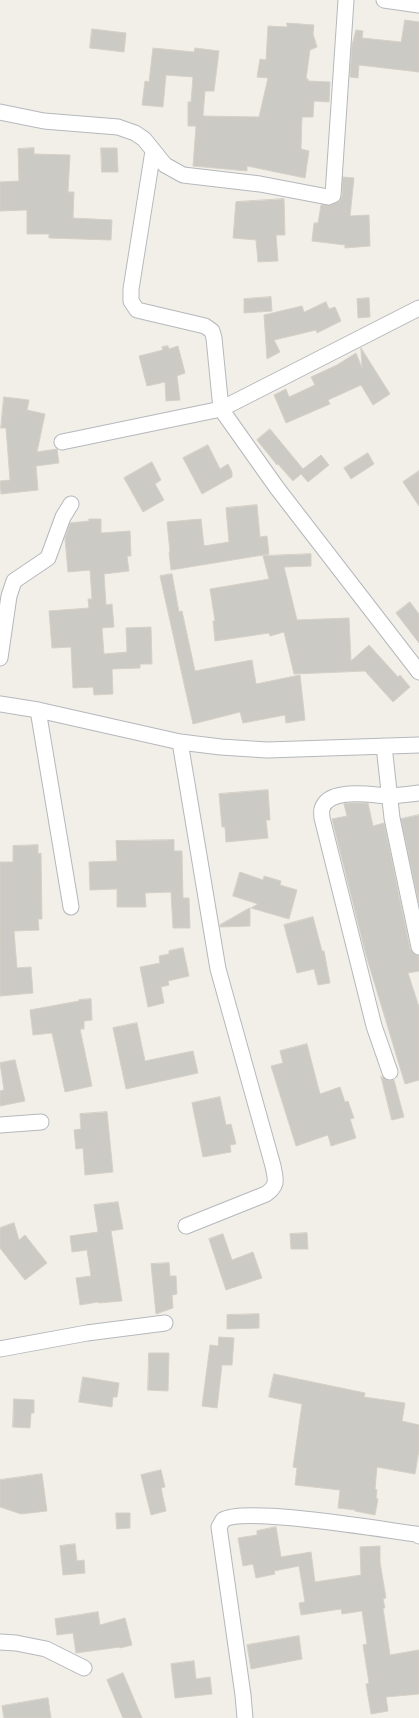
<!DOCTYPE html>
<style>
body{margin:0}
canvas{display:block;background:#f1efe8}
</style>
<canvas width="419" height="1718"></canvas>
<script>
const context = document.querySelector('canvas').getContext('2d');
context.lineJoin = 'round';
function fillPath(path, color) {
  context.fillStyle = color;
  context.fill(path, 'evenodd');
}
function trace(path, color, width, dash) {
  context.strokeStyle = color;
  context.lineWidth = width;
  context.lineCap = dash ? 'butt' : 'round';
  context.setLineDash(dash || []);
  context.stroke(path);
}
const building = new Path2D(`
 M405,20L419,22V72L359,65L358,78L350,77L352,45L356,30L363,31L362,38L401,42Z
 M287,23L314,25L313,34L317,47L310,50L306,79H308V81L330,82L329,102L314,101L313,117H302L301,149L309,151L305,178L247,166V171L193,166L196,126H188V102H191L193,77L166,75L163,107L142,105L145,81L149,82L153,48L194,52L195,48L219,51L214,91H205L203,116L259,117L268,78L257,77L260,59L266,60L268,26L287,27Z
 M92,29L126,33L124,52L90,48Z
 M34,148V154L70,155L68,192H74L73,218L112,220L111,240L49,238V234H27V210L0,211V182L19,181L18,149Z
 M101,148H117L118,172H102Z
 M343,177L354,178L350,216L369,215L370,246L345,248V245L312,241L314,223H318L321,205H331L340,201L342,196Z
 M284,199L285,235H276L278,261L258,262L256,240L233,238L236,202Z
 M271,297L272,311L244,313V299Z
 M369,298L370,317L358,318L357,299Z
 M326,302L329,309L335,307L341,321L317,333L316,330L274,340L280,352L267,359L264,315L302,306L304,312Z
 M168,346L169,349L178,346L185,373L177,376L180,400L166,401L165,382L147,386L139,356L163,350L162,347Z
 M361,348L390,394L373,405L361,385L328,400L330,404L286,423L274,395L286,389L289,397L315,385L311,377L337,365L356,353L362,368Z
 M4,397L29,400L27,410L45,414L37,452L57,449L59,463L36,466L38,490L1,494L0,481L10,480L6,428H1Z
 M270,429L303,469L321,455L329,465L308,482L301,474L293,481L278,464L277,465L257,440Z
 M208,445L220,469L228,464L232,472V477L202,494L183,458Z
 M368,453L374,464L351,479L344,468Z
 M152,462L161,480L155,484L164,500L143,512L124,478Z
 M419,471V506L403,482Z
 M257,505L260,537L267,536L269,554L171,570L169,552H170L167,522L201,519L204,546L229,542L226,508Z
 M89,519H101V533L130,531L131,556H127L129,571L104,574L106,605L112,604L114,627L102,628L104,654L127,652L126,628L151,627L152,664H140V668L112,669L113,694L94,695L93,687L73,688L71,647L52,648L49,611L89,608L88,599H92L90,570L68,572L65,539L70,523L89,521Z
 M311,554V566L284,567L297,620L349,618L351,661L369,645L398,677L400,675L410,687L393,702L365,671L294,674L284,632L270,636L269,633L215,641L213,621H215L210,589L269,579L263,556Z
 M172,574L179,612L182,611L195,671L252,660L256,684L300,675L305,720L286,723L285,715L243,723L240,712L193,724L160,576Z
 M410,602L419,614V643L396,613Z
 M268,790L270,820H266L268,838L226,842L225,827H222L219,794Z
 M351,803H368L373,826L384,823L410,949L413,953L419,956V971L408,973L419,1007V1080L405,1084L366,955L332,819L347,816L344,804Z
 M419,815V903L401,819Z
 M174,840V851H182L183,898H189L190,928H173L171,892L145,893L146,907H117V889L90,890L89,862L117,861L116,841Z
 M38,845V854L41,853L42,919H38L39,930L14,931L17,968L31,967L33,993L0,996V862H13V846Z
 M240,872L263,880L264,876L281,881L280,885L297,890L289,919L251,908L258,904L233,896Z
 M250,908V926L220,927V925Z
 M313,917L322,951H324L330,983L318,985L314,969L297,973L284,925Z
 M183,948L189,976L168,981L169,985L161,987L164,1003L148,1007L140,967L160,963L159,956L169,954V951Z
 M91,999L92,1020L84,1021V1029H80L92,1086L65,1092L52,1033L33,1035L30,1010L79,1001V1000Z
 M137,1023L145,1061L193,1051L198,1073L126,1089L113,1028Z
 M307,1044L320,1094L340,1087L345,1102L348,1101L354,1118L350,1119L356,1138L331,1146L328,1135L296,1146L271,1066L283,1063L280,1051Z
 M15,1060L25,1101L0,1106V1091L4,1090L0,1063Z
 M381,1076L388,1081L394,1080L404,1117L392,1120Z
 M220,1097L226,1125L231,1124L236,1144L230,1145L231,1152L203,1157L192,1103Z
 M107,1112L113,1172L85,1175L83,1148L76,1149L74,1130L81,1129L80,1114Z
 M118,1202L123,1229L111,1231L122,1301L99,1303L98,1302L80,1305L76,1278L91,1276L87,1250L72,1252L70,1236L98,1232L94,1205Z
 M14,1223L19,1240L25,1235L47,1263L25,1280L0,1248V1228Z
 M307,1233L308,1249H291L290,1234Z
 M223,1234L232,1260L253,1252L262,1278L226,1290L209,1239Z
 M169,1263L170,1276H176L177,1294L172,1295L173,1308L156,1314L151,1264Z
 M259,1314V1328L227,1329V1315Z
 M219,1337L234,1338L232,1365H222L217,1408L202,1406L210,1345L218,1346Z
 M149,1353H169L168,1391L148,1390Z
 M274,1374L365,1393L364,1397L405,1403L402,1421L419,1425V1450L415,1474L377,1467L375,1489L377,1490L376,1498L378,1499L375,1515L355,1511V1510L338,1508L340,1490L295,1485L297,1468L293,1467L302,1404L269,1397Z
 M83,1377L119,1383L117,1397H113L112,1407L79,1402Z
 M14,1399L34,1400V1413H31L30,1428L13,1427Z
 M161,1470L165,1487L161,1488L166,1511L151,1515L141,1475Z
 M42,1474L47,1511L21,1514L0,1507V1480Z
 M116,1513H130V1528L117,1529Z
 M276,1527L281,1557L311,1552L315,1582L361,1575L360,1547L380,1546V1562L386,1598L383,1599L385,1608H383L390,1655L419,1650V1694L386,1697L388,1711L371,1714L366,1684L369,1683L363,1645L367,1644L362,1611L342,1614L341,1609L301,1615L299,1603L305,1602L299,1566L274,1571L275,1574L256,1578L253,1564L243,1566L238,1538L257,1535V1531Z
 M75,1544L77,1561L84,1560L85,1573L63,1575L60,1546Z
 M98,1612L100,1625L125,1618L132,1645L120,1648V1647L76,1653L73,1633L57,1635L55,1619Z
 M299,1636L302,1659L251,1669L247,1645Z
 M194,1661L196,1679L210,1677L212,1694L175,1698L171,1664Z
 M123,1673L142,1718H123L107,1680Z
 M48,1698L51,1718H4L2,1706Z`);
const street = new Path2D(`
 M384,0L419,5
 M0,112L44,121L118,127L135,133L144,139L165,165L183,175L260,184L328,197L333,195L346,0
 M153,151L131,289V301L137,310L205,326L212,331L214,338L221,409L419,308
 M62,442L221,409L277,488L419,672
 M0,658L9,596L14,581L48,558L63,517L71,504
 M0,704L38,710L180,742L221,747L267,750L419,745
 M38,710L71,907
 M180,742L218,969L273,1166C276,1181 278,1185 266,1194L186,1226
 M384,746L392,818L419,947
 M390,1072L374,1026L322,818C322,816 321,811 322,809C328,787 371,795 388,796C398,796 409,794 419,793
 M0,1125L41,1122
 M0,1349L87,1333L165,1323
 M0,1642L16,1643L46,1649L84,1668
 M245,1718L243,1695L219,1527L223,1520C244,1506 384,1530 416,1534L419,1536`);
fillPath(building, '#cccac5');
trace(building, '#d6d1c6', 1);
trace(street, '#b5b8bc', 17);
trace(street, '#fff', 15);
</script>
